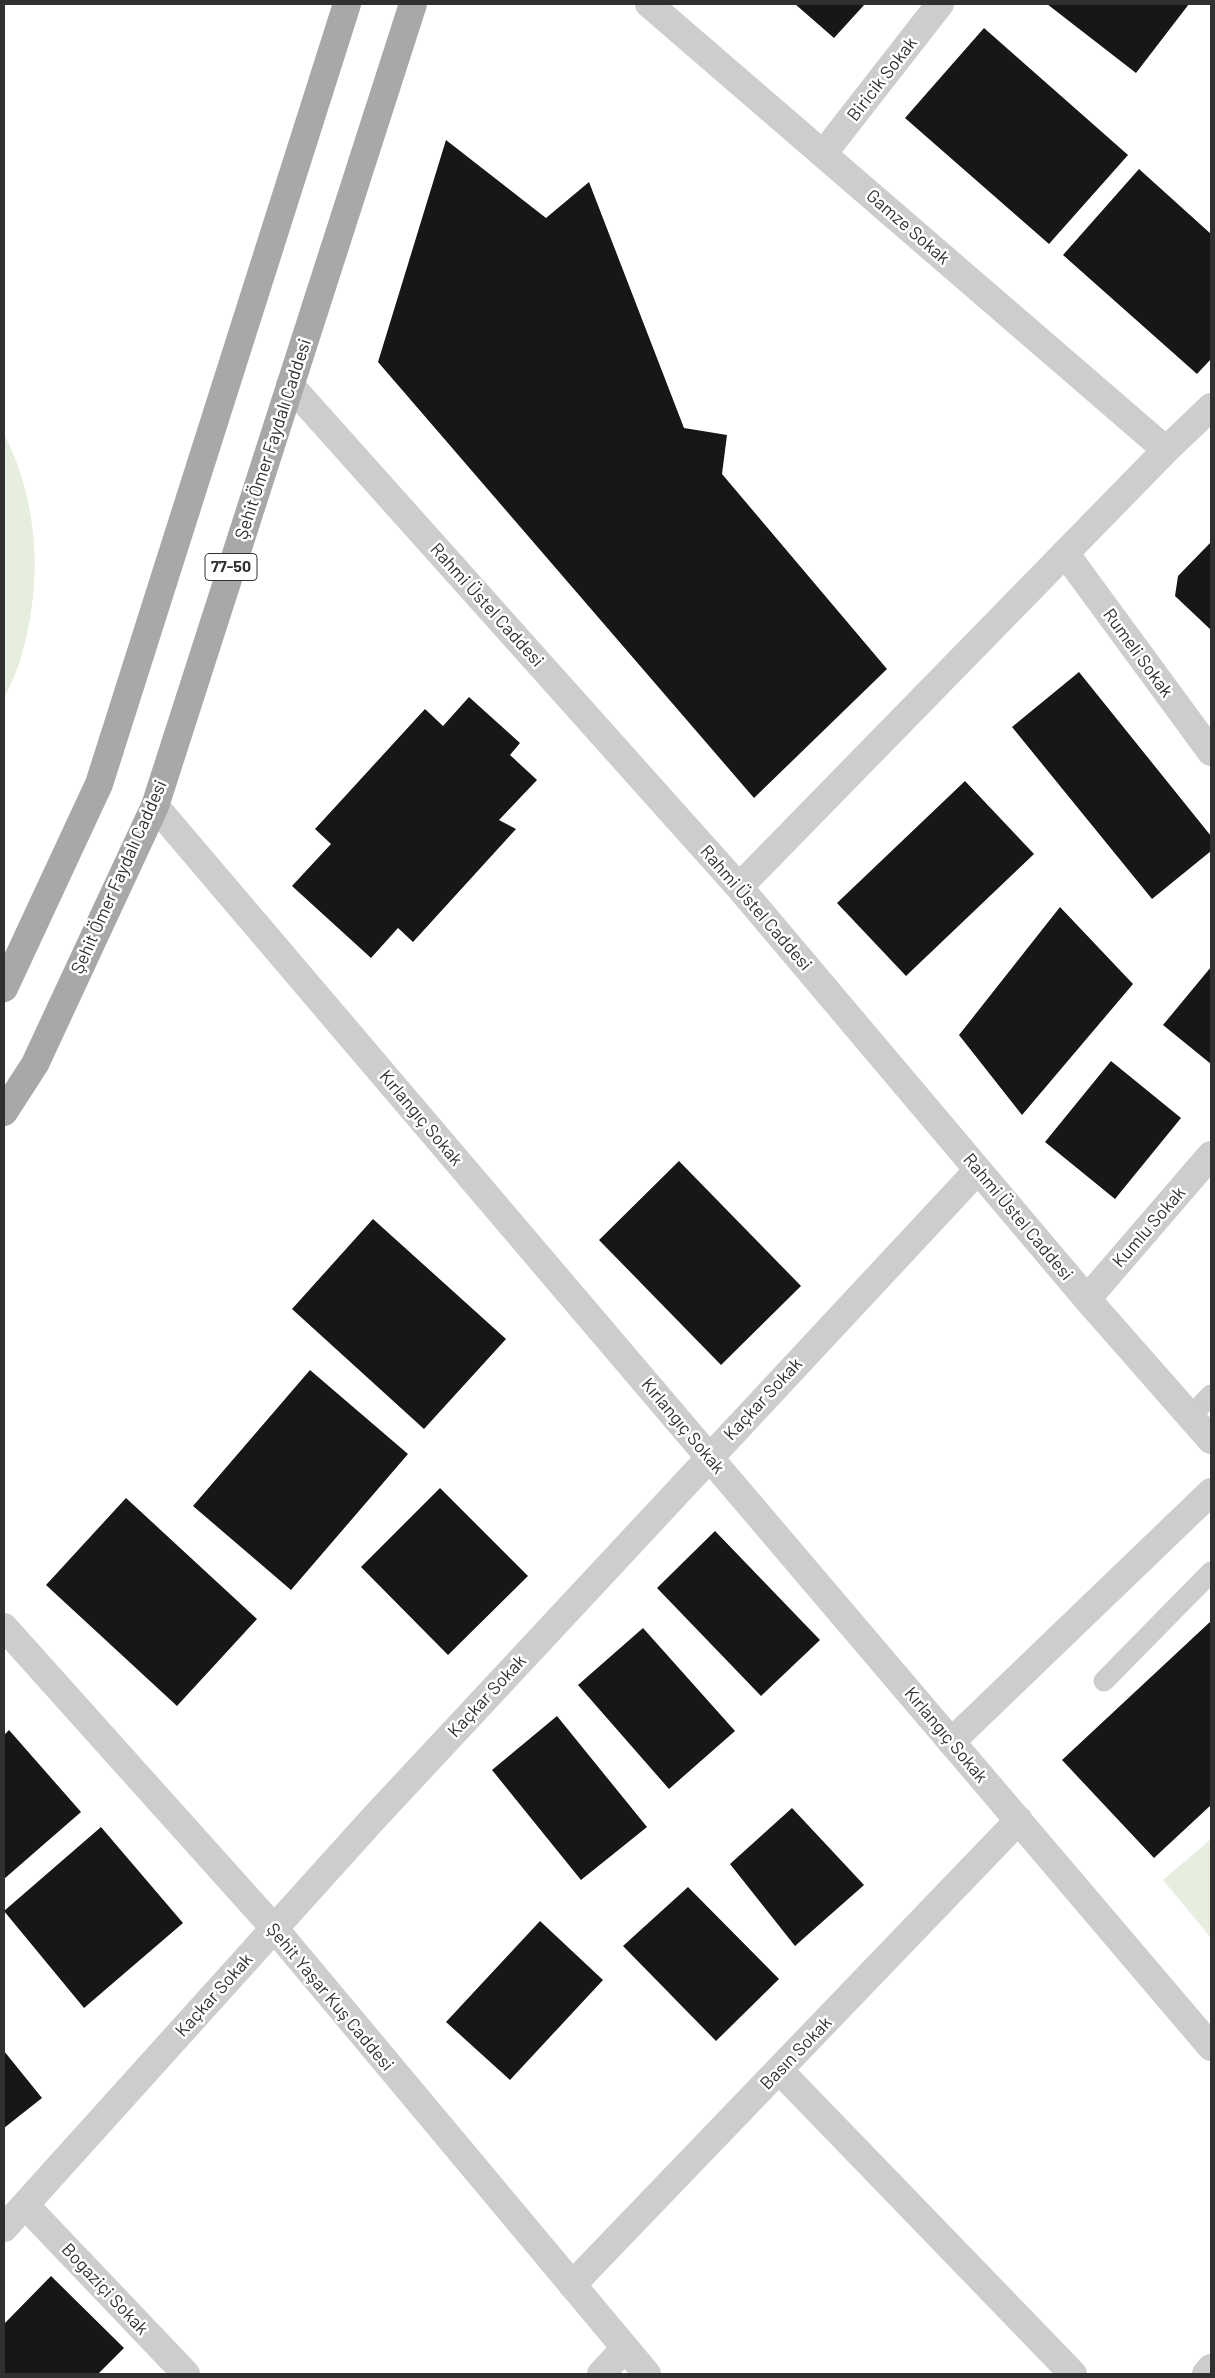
<!DOCTYPE html>
<meta charset="utf-8">
<style>
body{margin:0}
#map{position:relative;width:1215px;height:2378px;overflow:hidden;background:#fff;font-family:Barlow,sans-serif}
canvas{display:block}
.frame{position:absolute;inset:0;border:5px solid #303030;pointer-events:none}
</style>
<div id="map">
<canvas width="1215" height="2378"></canvas>
<div class="frame"></div>
</div>
<script>
const context = document.querySelector('canvas').getContext('2d');
context.lineJoin = 'round';
function fillPath(path, color) {
  context.fillStyle = color;
  context.fill(path, 'evenodd');
}
function trace(path, color, width, dash) {
  context.strokeStyle = color;
  context.lineWidth = width;
  context.lineCap = dash ? 'butt' : 'round';
  context.setLineDash(dash || []);
  context.stroke(path);
}
function write(font, color, halo, rows, align = 'center') {
  context.font = font + ' Barlow,sans-serif';
  context.lineWidth = 5;
  context.setLineDash([]);
  context.textBaseline = 'middle';
  context.strokeStyle = halo;
  context.fillStyle = color;
  for (const [text, x, y, turn = 0] of rows) {
    context.save();
    context.translate(x, y);
    context.rotate((+turn || 0) * Math.PI / 180);
    context.textAlign = isNaN(turn) ? turn : align;
    if (halo) context.strokeText(text, 0, 0);
    context.fillText(text, 0, 0);
    context.restore();
  }
}
const green = new Path2D(`
 M4,434C40,504 43,586 20,661C16,674 9,687 4,699Z
 M1211,1839V1938L1163,1880Z`);
const building = new Path2D(`
 M795,4H865L834,38Z
 M1047,4H1189L1136,73Z
 M984,28L1128,155L1049,244L905,118Z
 M446,140L546,218L589,182L684,428L727,435L722,474L887,669L754,798L378,362Z
 M1139,169L1211,234V359L1197,374L1063,255Z
 M1211,542V630L1175,596L1178,576Z
 M1079,672L1211,836V851L1152,899L1012,727Z
 M469,697L520,743L510,755L537,780L499,820L516,829L413,942L398,928L371,958L292,886L331,844L315,829L425,709L443,726Z
 M965,781L1034,854L906,976L837,903Z
 M1060,907L1133,984L1022,1115L959,1035Z
 M1211,967V1064L1163,1025Z
 M1111,1061L1181,1118L1115,1199L1045,1142Z
 M679,1161L801,1286L721,1365L599,1240Z
 M373,1219L506,1339L424,1429L292,1309Z
 M310,1370L408,1454L291,1590L193,1506Z
 M440,1488L528,1576L448,1655L361,1567Z
 M126,1498L257,1619L177,1706L46,1585Z
 M715,1531L820,1640L761,1696L657,1588Z
 M1211,1621V1805L1154,1858L1062,1760Z
 M643,1628L735,1731L669,1789L578,1685Z
 M557,1716L647,1827L581,1880L492,1770Z
 M9,1730L81,1812L4,1879V1735Z
 M792,1808L864,1885L795,1946L730,1864Z
 M101,1827L183,1923L84,2008L4,1911Z
 M688,1887L779,1979L716,2041L623,1946Z
 M540,1921L603,1980L510,2080L446,2022Z
 M4,2051L42,2098L4,2128Z
 M51,2276L124,2348L98,2374H4V2324Z`);
const service = new Path2D(`
 M1190,1417L1211,1395
 M1104,1681L1211,1572`);
const minor = new Path2D(`
 M649,4L1166,450
 M823,154L940,4
 M290,385L739,887L1087,1299L1211,1440
 M1065,553L1211,752
 M155,806L1211,2047
 M739,887L1166,450L1211,407
 M1087,1299L1211,1155
 M4,1627L274,1928L647,2374
 M951,1742L1211,1492
 M779,2070L1073,2374
 M25,2205L186,2374
 M4,2228L373,1819L978,1170
 M572,2285L1019,1820
 M601,2374L625,2348
 M1206,2374L1211,2368`);
const primary = new Path2D(`
 M4,988L99,784L347,4
 M4,1112L35,1064L155,806L413,4`);
const shields = [
 [231,567,52]
];
const shieldNames = [
 ["77-50",231,567]
];
const streetNames = [
 ["Biricik Sokak",882,79,-52],
 ["Gamze Sokak",908,227,41],
 ["Şehit Ömer Faydalı Caddesi",273,439,-72],
 ["Rahmi Üstel Caddesi",487,605,48],
 ["Rumeli Sokak",1138,653,54],
 ["Şehit Ömer Faydalı Caddesi",119,877,-66],
 ["Rahmi Üstel Caddesi",756,908,49],
 ["Kırlangıç Sokak",421,1118,50],
 ["Rahmi Üstel Caddesi",1018,1217,50],
 ["Kumlu Sokak",1149,1227,-49],
 ["Kaçkar Sokak",763,1399,-47],
 ["Kırlangıç Sokak",683,1426,50],
 ["Kaçkar Sokak",487,1696,-47],
 ["Kırlangıç Sokak",946,1735,50],
 ["Kaçkar Sokak",214,1995,-48],
 ["Şehit Yaşar Kuş Caddesi",330,1997,50],
 ["Basın Sokak",796,2053,-46],
 ["Bogaziçi Sokak",105,2289,47]
];
fillPath(green, '#e6eedd');
fillPath(building, '#171717');
trace(service, '#cdcdcd', 21);
trace(minor, '#cdcdcd', 28);
trace(primary, '#a8a8a8', 28);
for (const [x, y, w] of shields) {
  const box = new Path2D();
  box.roundRect(x - w / 2, y - 13.5, w, 27, 4);
  context.fillStyle = '#fff';
  context.fill(box);
  trace(box, '#303030', 1);
}
write('bold 16px', '#303030', null, shieldNames);
write('18px', '#303030', '#fff', streetNames);
</script>
